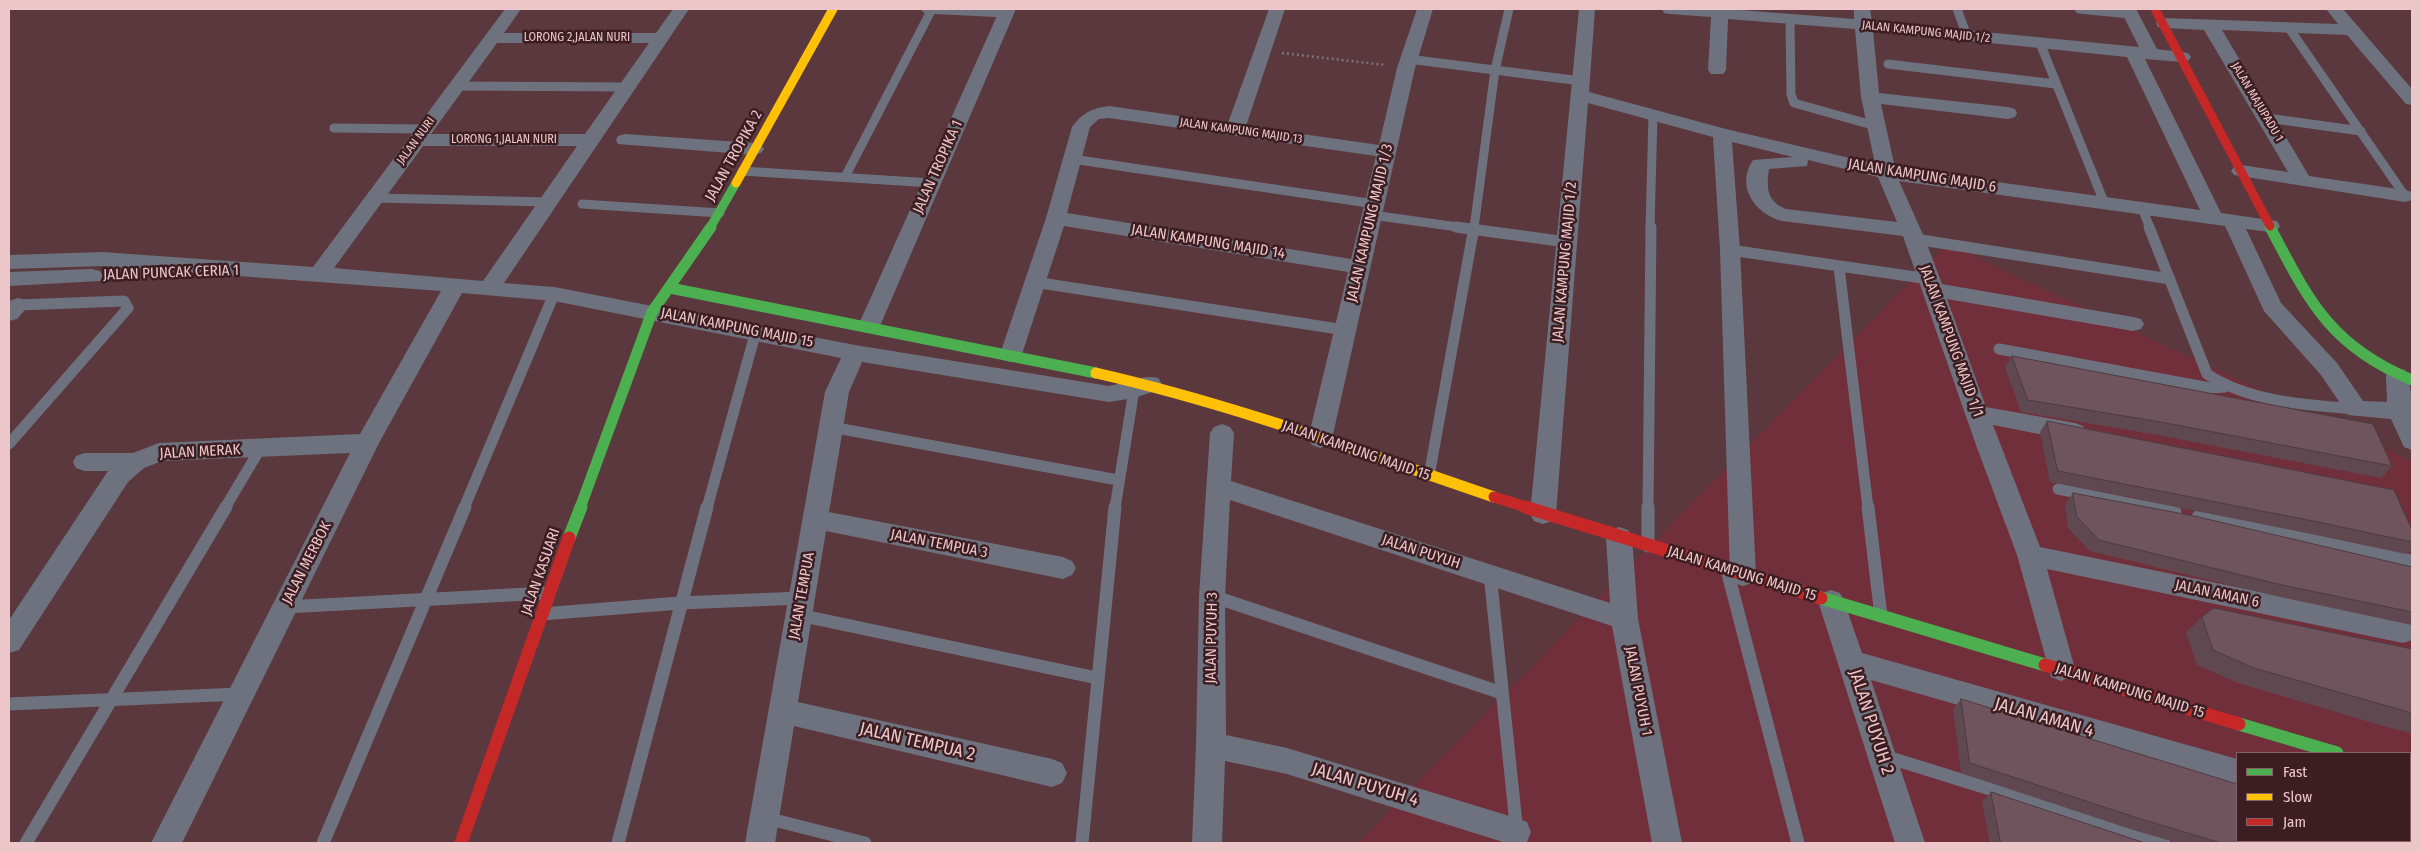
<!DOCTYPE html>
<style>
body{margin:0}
#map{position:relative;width:2421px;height:852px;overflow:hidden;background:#5b383e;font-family:"Fira Sans Condensed",sans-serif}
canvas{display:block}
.frame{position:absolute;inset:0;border:10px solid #edc6c9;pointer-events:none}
.legend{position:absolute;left:2236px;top:752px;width:175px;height:90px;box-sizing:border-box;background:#3c1e22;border:1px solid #836165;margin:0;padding:6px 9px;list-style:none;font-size:15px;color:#edc6c9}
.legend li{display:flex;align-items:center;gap:10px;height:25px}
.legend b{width:25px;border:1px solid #836165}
</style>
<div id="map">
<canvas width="2421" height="852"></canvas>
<div class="frame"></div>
<ul class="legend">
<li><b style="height:6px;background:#4caf50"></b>Fast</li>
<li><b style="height:6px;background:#ffc107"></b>Slow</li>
<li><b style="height:6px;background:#c62828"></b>Jam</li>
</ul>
</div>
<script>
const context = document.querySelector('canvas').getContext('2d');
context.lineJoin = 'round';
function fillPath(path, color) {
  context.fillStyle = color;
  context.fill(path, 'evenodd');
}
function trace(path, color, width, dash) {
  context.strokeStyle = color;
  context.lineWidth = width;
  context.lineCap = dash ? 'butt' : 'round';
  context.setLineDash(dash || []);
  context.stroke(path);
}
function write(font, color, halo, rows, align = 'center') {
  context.font = font + ' "Fira Sans Condensed",sans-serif';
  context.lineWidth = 5;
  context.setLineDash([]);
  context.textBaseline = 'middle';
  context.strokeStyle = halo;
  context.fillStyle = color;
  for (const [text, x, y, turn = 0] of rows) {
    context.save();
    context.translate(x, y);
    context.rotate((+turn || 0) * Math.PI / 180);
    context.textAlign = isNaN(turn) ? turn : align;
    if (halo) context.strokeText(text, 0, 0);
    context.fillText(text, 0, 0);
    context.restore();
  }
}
const built = new Path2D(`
 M1947,244L2412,461V843H1358ZM2237,753H2410V841H2237Z`);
const path = new Path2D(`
 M1282,53L1385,65`);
const laneFar2 = new Path2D(`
 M926,9L1006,13
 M1957,9L1967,36
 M2079,9L2130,14
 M1790,19L1791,94L1794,103L1876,126
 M2289,28L2405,196
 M2040,43L2104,202
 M1408,59L1581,81
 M1888,64L2056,84
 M457,86L627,87
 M2267,118L2361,131
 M334,128L425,129
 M1072,159L1375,204
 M742,171L932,183
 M845,177L932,9
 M375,198L549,202
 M582,204L720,213
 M2142,208L2150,228
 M1372,215L1465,228
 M1474,228L1495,70L1509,9
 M1650,228L1653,115`);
const laneFar1 = new Path2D(`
 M1456,227L1567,242
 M2149,227L2207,374C2249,402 2307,405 2356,409
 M1915,239L2170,279
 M1730,250L1929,279
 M1839,267L1868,508
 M1034,282L1345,330
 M1999,349L2210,388L2225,387
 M831,427L1118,480
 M9,444L128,308L124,301L18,305
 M1429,476L1474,227
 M2058,489L2154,508
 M225,508L260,449
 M464,508L554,294
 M707,508L756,331
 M1115,508L1134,390
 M1648,508L1651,227`);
const lane = new Path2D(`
 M1868,507L1881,616
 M2147,507L2175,512
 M2198,517L2412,561
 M1648,546V507
 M1727,570L1798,843
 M1490,574L1518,843
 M1212,596L1502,693
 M285,607L547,593
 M542,614L680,603L802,598
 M799,615L1097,678
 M9,704L240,694
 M1884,756L2164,843
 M766,818L865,843
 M26,843L226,507
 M323,843L465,507
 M618,843L707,507
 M1082,843L1115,507`);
const street = new Path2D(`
 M505,9H521L504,33H656L673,9H689L504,283L554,287L855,345L1109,386C1124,383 1145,374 1158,378L1162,384L1158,390L1134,398L1109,402L862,362L849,392L829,512L1063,557L1072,561L1076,568L1072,575L1063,579L826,531L798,702L1052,759L1062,763L1067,773L1062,783L1052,787L794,726L775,843H745L825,392L841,358L554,301L462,293L379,443L182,843H151L350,453L162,461L144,468L128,482L19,650L9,653V620L108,471H85L76,468L73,462L76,456L85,453H133L159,443L360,434L441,291L102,266L9,269V255L102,252L313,267ZM497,43H649L585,134H431ZM423,146H577L483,281L334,268Z
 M1000,9H1016L880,326L877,331L869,333L861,331L858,326Z
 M1269,9H1285L1246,126L1379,145L1397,68L1417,9H1433L1415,68L1332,439L1328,445L1320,448L1312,445L1308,439L1348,272L1064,226L1022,354L1019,360L1011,362L1003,360L1000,354L1046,218L1072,127C1082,113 1092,108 1109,106L1228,123ZM1109,118L1376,156L1351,259L1067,213L1090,127L1099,119Z
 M1579,9H1595L1589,92L1726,129L1875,164L1861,97L1855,29L1728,19L1726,70L1723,74H1711L1708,70L1711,17L1670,14L1664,13L1662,9H1728L1854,19V9H1870L1872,21L2139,47L2120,9H2136L2157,49L2188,53L2191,57L2188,61L2182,62L2145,59L2221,213L2277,221L2280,226L2277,231L2270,232L2246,229L2281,303L2337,363L2363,401L2387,402L2386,376L2389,370L2397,368L2405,370C2414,385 2412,431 2412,450L2404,447L2391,419L2348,415L2321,375L2264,311L2225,226L1899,181L1925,239L1942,284L2133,317L2141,319L2144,324L2141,329L2133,331L1947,299L1986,407L2075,423L2083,426L2087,432L2083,438L2075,441L1993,425L2040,547L2403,621L2412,624V640L2403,643L2047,569L2075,669L2071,677L2061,681L2051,677L2017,555L1976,445L1903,236L1782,221C1755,214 1735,186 1753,160L1793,157L1732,142L1740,250L1756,575L1752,583L1743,586L1734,583L1730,575L1720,250L1713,137L1588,103L1556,514L1552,521L1543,524L1534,521L1530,514ZM1873,31L2127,57L2200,210L1895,168L1881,104L2008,119L2015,117L2017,113L2015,109L2008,107L1879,93ZM1808,160L1878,177L1897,222L1786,209C1767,202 1766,187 1769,169L1807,166Z
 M2326,9H2343L2412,89V105L2406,104L2347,35L2222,30L2309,176L2405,190L2412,192V200L2405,202L2234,175L2231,171L2234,167L2241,165L2288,172L2204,30L2164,28L2158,27L2156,23L2158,19L2164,18L2338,24Z
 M625,134L754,143L761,145L764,149L761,153L754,155L618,144L616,140L618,136Z
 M92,269L100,271L103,276L100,281L9,286V272Z
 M18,298L26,300L29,305L17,319L9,321V301Z
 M1222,424L1230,427L1234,433L1231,481L1610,603L1606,537L1610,530L1619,527L1628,530L1632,537L1638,619L1682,843H1652L1612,626L1230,500L1225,596L1226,735L1287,748L1516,818L1527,822L1531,832L1527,842L1506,843L1287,774L1225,761L1222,843H1192L1196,745L1199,596L1210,433L1214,427Z
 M1831,590L1840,593L1844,601L1862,653L2237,759V785L1871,680L1925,843H1895L1818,601L1822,593Z
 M2410,758H2412V784H2410Z
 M2338,841H2368L2369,843H2339Z`);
const fastFar2 = new Path2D(`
 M2270,226L2271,228
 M710,228L736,183`);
const fastFar1 = new Path2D(`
 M2270,227C2309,301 2330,346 2412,380
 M670,288L1096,373
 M580,508L652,312L711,227`);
const fast = new Path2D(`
 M569,538L581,507
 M1821,598L2045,665
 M2239,724L2337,753`);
const slowFar1 = new Path2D(`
 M736,183L833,9`);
const slow = new Path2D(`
 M1096,373C1232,404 1362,452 1494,497`);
const jamFar2 = new Path2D(`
 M2155,9L2270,226`);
const jamFar1 = new Path2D(`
 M1494,497L1529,508`);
const jam = new Path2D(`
 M1525,507L1821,598
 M2045,665L2239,724
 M461,843L569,538`);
const wall = new Path2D(`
 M2012,356L2392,466L2381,478L2153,434L2021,412L2005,367Z
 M2047,421L2412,530V549L2406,554L2307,533L2050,482L2040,432Z
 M2073,493L2412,567V625L2271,595L2090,551L2068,528L2065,504Z
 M2202,617L2412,649V733L2390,728L2238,683L2197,665L2186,632Z
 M1961,699L2333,843H2178L2130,829L1961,773L1953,709Z
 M1991,792L2145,843H1990L1982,802Z
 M2386,841H2410L2412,843H2388Z`);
const building = new Path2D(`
 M2012,356L2373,424L2392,466L2161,422L2028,400Z
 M2047,421L2394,490L2412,530V542L2318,522L2058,471Z
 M2073,493L2194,516L2412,567V612L2282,585L2099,540L2077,517Z
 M2214,608L2412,649V713L2254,668L2213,650L2202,617Z
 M1961,699L2237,784V841H2332L2333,843H2221L2141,819L1970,763Z
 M1991,792L2145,843H2001Z
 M2410,825H2412V843H2408L2406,841H2410Z`);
const farStreetnames = [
 ["JALAN KAMPUNG MAJID 1/2",1926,32,6],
 ["LORONG 2,JALAN NURI",577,38],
 ["JALAN MAJUPADU 1",2257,102,59],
 ["JALAN KAMPUNG MAJID 13",1241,131,8],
 ["LORONG 1,JALAN NURI",504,140],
 ["JALAN NURI",416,141,-54]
];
const streetNames = [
 ["JALAN TROPIKA 2",734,156,-61],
 ["JALAN TROPIKA 1",938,167,-66],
 ["JALAN KAMPUNG MAJID 6",1922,176,9],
 ["JALAN KAMPUNG MAJID 1/3",1370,223,-77],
 ["JALAN KAMPUNG MAJID 14",1208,242,9],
 ["JALAN KAMPUNG MAJID 1/2",1565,262,-85],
 ["JALAN PUNCAK CERIA 1",171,273,-2],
 ["JALAN KAMPUNG MAJID 15",737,328,11],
 ["JALAN KAMPUNG MAJID 1/1",1951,341,70],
 ["JALAN KAMPUNG MAJID 15",1356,451,19],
 ["JALAN MERAK",200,452,-3],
 ["JALAN TEMPUA 3",939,544,11],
 ["JALAN PUYUH",1421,552,18],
 ["JALAN MERBOK",307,563,-63],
 ["JALAN KASUARI",541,572,-71],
 ["JALAN KAMPUNG MAJID 15",1742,574,17],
 ["JALAN AMAN 6",2217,594,12],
 ["JALAN TEMPUA",802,596,-80],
 ["JALAN PUYUH 3",1212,638,-89],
 ["JALAN PUYUH 1",1638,691,79],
 ["JALAN KAMPUNG MAJID 15",2130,691,17]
];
const nearStreetnames = [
 ["JALAN AMAN 4",2044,718,16],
 ["JALAN PUYUH 2",1871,722,72],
 ["JALAN TEMPUA 2",917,742,13],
 ["JALAN PUYUH 4",1365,785,17]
];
fillPath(built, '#712f3b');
trace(path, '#7a747c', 2.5, [2, 3]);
trace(laneFar2, '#6e727e', 9);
trace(laneFar1, '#6e727e', 11);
trace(lane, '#6e727e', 13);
fillPath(street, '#6e727e');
trace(fastFar2, '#4caf50', 9);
trace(fastFar1, '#4caf50', 11);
trace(fast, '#4caf50', 13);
trace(slowFar1, '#ffc107', 9);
trace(slow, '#ffc107', 11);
trace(jamFar2, '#c62828', 9);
trace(jamFar1, '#c62828', 11);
trace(jam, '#c62828', 13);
fillPath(wall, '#604850');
fillPath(building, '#70545d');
trace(building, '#4e3b41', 1);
write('12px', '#edc6c9', '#3c1e22', farStreetnames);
write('15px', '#edc6c9', '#3c1e22', streetNames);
write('18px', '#edc6c9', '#3c1e22', nearStreetnames);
</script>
